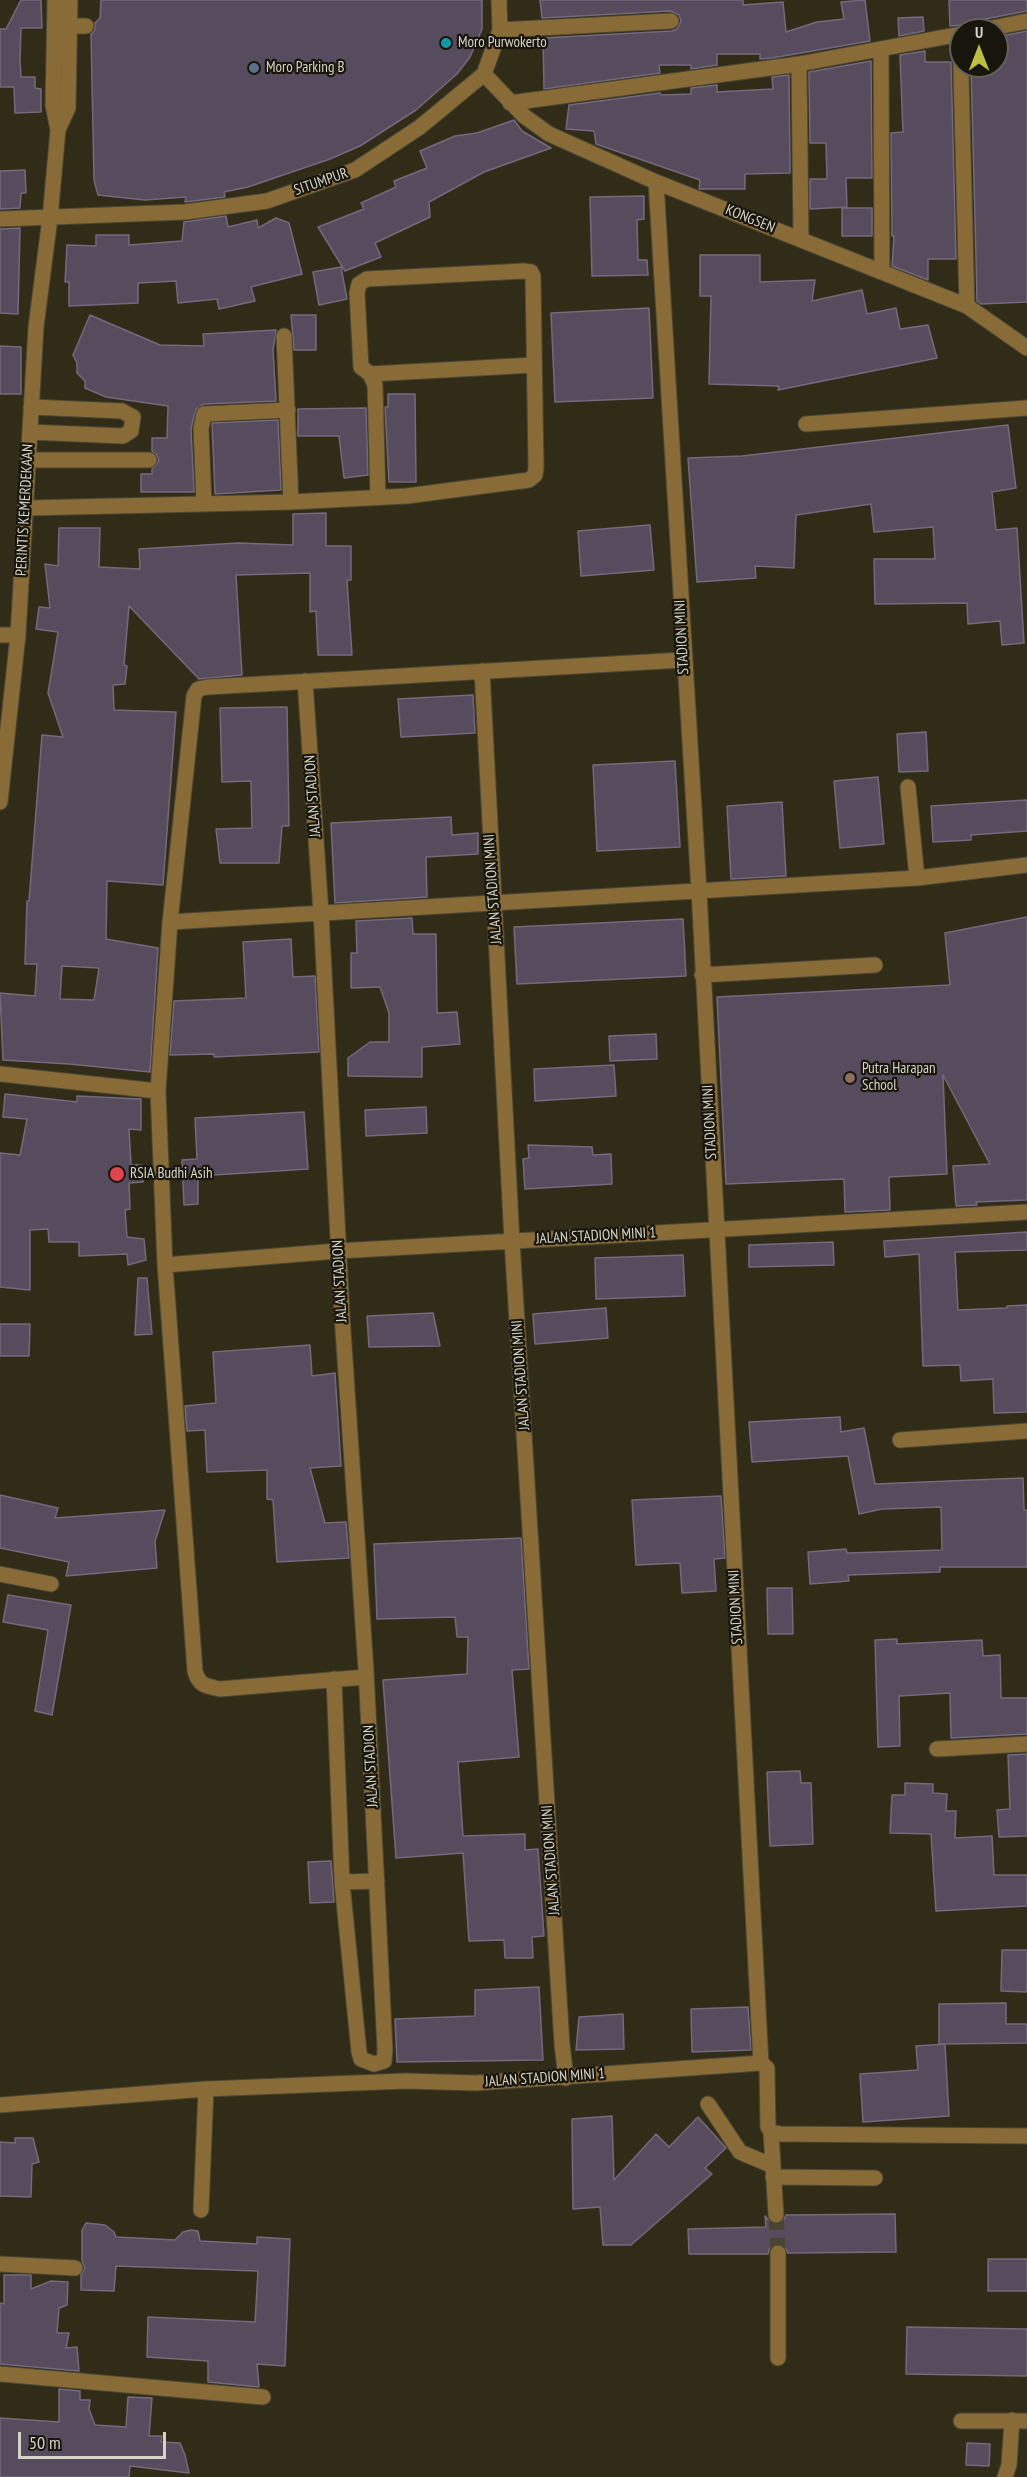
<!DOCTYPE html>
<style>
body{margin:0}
#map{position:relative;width:1027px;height:2477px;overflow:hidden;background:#312c18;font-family:"PT Sans Narrow",sans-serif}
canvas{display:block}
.north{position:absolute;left:949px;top:18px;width:60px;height:60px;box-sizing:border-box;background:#17150c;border:2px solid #636157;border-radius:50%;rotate:0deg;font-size:16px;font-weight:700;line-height:24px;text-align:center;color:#d6d3c7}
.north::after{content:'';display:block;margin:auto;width:21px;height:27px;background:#bcbf44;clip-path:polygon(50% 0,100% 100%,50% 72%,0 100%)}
.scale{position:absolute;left:18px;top:2432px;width:148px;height:27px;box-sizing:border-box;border:3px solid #d6d3c7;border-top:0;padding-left:8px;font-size:18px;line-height:21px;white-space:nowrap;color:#d6d3c7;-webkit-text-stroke:4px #17150c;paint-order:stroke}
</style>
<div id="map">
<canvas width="1027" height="2477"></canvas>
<div class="north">U</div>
<div class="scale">50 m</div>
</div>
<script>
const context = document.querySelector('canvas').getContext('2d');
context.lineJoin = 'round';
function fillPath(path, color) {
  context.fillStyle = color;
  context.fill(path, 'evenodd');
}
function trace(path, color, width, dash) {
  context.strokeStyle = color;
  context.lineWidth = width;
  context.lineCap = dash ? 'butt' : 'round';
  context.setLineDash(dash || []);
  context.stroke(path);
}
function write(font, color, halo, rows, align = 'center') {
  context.font = font + ' "PT Sans Narrow",sans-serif';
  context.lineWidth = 4.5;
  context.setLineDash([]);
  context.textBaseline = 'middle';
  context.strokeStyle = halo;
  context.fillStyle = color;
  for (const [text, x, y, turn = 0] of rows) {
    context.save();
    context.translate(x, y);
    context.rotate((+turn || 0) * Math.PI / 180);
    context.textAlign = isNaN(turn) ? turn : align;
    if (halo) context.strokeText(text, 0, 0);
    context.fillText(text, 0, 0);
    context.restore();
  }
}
const building = new Path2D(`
 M21,0H41L42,28H21L20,60L21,77H35V88L41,89V112L15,113L14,87H0V29H6Z
 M101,0H482V29L470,57L457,74L416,110L360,146L330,159L248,187L224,192L225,197L185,202L186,197L145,200L98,195L94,180L91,34L95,30V23L100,18Z
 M540,0H743V5L783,2L786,32L817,22L844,19L841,2L865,0L870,41L772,58L760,59V54H717V65L691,69V65H659L660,73L544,89L543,38L672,31L677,29L681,21L679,15L670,11L542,18Z
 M949,0H1027V11L980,20L975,23L972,30H970L964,25L950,26Z
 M923,17L924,31L899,36L898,18Z
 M1027,31V302L981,304L977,301L976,259L971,66H997V37Z
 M925,51V62H951L956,259H928V280L892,266L894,236H892L891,133L903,132L900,55Z
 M871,61L872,178H846L847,207L810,209V179H827L826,143H810L809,72Z
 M789,75L790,173L745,174V189H699L700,180L596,144L594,131L566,129L569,105L660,93L661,95L691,94V88L717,85V92L773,89L772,77Z
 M514,120L522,131L551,148L484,172L429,202L430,217L375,243L381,257L345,271L318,227L364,209L361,203L396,187L394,181L427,168L420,151L455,136L477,133Z
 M25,170L26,193H21L20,208L0,209V171Z
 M644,196V219L637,220L638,260H647L648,275L592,276L590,197Z
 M842,208H872V236H842Z
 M226,216L228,227L257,220L258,228L276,218L289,223L302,274L251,287L255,301L219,309L217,299L178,303L176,281L138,283V303L69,306V282H65L67,245L96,246V235H129V245L182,241L184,222Z
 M20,228L18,314L0,313V229Z
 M700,255H760V282L815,280L812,301L862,290L867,314L896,308L900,329L928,325L937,358L778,390L779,386L709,384L711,296H700Z
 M341,267L347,299L319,305L313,272Z
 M649,308L653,398L555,402L551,313Z
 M90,315L160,345L204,346L203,334L276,330L273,350L276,401L204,404L196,409L191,429L194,492H141V474H152V469L159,461L157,455L152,451V438H167L168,406L106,397L85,388V381L77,373V363L73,355Z
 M291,315H316V350H294Z
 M0,346L21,347V394H0Z
 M388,394H415L416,482H389L385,407H388Z
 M366,408L368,475L344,478L339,436H298V409Z
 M278,420L281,490L215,494L212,423Z
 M1008,425L1016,488L992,492L996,530L1017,528L1024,643L1002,645L1000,621L968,624L967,603L875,604L874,559H935L933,527L874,532L871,504L796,515L794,568L755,566L756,578L697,582L688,458L742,456Z
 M326,513V546H351V580H347L352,655H318L316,611L310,612V573L236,575L242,675L199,679L129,606L124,665L127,666L125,684L113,685L114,710L176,712L163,885L107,881L106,939L158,948L150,1072L69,1064L3,1060L0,993L35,996L37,964H25L27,901H29L42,735L63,737L48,693L58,632L36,629L39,607L50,608L45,564L58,566L59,528H100L99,567L140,569L139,549L238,543L293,545V514ZM62,966L99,968L94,1000L60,999Z
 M650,525L654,570L581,576L578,531Z
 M473,695L475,733L401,737L398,699Z
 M287,707L289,826H282L279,863H220L216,829L252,828L251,781L222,782L220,708Z
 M926,732L928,771L899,772L897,734Z
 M675,761L680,847L597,851L593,765Z
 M878,777L884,844L840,848L834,781Z
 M1027,800V831L971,835V840L933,842L931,806Z
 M782,802L786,876L731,879L727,806Z
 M451,817L452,835L478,833V854L426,857L427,897L335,903L331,823Z
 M1027,917V1200L976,1202L977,1205L956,1206L953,1166L990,1164L943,1075L947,1174L889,1177L890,1210L845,1212L844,1179L726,1184L717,997L950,985L945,933Z
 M412,918L413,934H436L437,1013L457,1012L460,1044L422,1047V1077L348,1076V1058L370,1042H389V1013L380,987L351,988V953H357L356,921Z
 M683,919L686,976L517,984L514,927Z
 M291,939L293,977L315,976L319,1052L214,1057V1054L170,1055L174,1001L246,998L243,942Z
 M656,1034L657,1059L610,1061L609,1036Z
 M614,1065L616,1096L535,1101L534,1069Z
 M5,1094L77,1102V1096L141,1099V1130L129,1129L131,1165H142L143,1182L129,1183L130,1209L125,1210L127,1237L144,1239L146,1260L128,1265L127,1254L79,1256V1242H49L48,1229L30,1230V1290L0,1287V1153L20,1155L27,1119L3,1117Z
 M426,1107L427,1133L366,1136L365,1110Z
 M304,1112L308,1169L198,1176V1204L184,1205L182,1160L197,1159L195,1118Z
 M528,1145L592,1147L593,1155L611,1154L612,1184L525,1189L523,1159L529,1158Z
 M1027,1232V1250L955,1252L958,1310L1007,1308V1306L1027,1305V1412L994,1413L993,1379L961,1381L960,1365L923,1366L919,1254L885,1257L884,1241Z
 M833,1242L834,1265L749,1267V1245Z
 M683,1255L685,1296L596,1299L595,1258Z
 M138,1278H147L152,1334L135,1335Z
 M606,1308L608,1338L535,1344L533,1314Z
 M433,1313L440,1346L369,1347L367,1316Z
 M0,1324H30L29,1356H0Z
 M310,1345L312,1376L335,1373L341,1466L310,1468L325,1523L346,1522L349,1558L277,1562L273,1500L267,1499V1470L207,1472L205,1430L187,1431L185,1406L216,1403L213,1352Z
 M840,1417L841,1432L864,1428L875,1484L1023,1478L1024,1510H1027V1567H940V1572L848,1575L849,1581L810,1584L808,1552L846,1549L847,1553L942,1550L941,1507L882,1509L859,1514L848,1456L752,1462L749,1422Z
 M0,1495L58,1508L55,1518L165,1510L155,1541L157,1568L66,1576L69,1562L0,1548Z
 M721,1496L725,1558L714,1559L716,1591L682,1593L680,1563L636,1565L632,1500Z
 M521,1538L529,1669L512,1670L519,1757L458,1762L463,1836L525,1834V1850L538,1849L544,1936L532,1937L533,1958H505L504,1940L469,1941L463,1853L396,1858L383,1680L467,1674L468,1637H457L455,1617L377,1619L374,1544Z
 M767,1588H792L793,1634H768Z
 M8,1595L71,1605L52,1715L35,1711L48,1630L3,1622Z
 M897,1639V1644L982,1640L983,1656L1000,1655L1001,1698H1027V1734L951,1738L950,1693L899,1696L900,1746L878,1747L875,1640Z
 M1027,1754V1836L999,1837L997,1810L1010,1809L1008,1755Z
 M800,1771L801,1783H811L813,1844L770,1846L767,1772Z
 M905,1783L933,1784V1793L947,1794L946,1811H956L955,1838L992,1836L994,1875H1027V1906L936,1911L931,1834L890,1833L892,1795H905Z
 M331,1861L334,1902L310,1903L308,1862Z
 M1002,1950H1027V1992L1001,1991Z
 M539,1987L543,2060L397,2062L395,2019L475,2016V1990Z
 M1006,2003V2024H1027V2043L939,2044V2004Z
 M748,2007L751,2050L692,2052L691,2009Z
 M623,2014L624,2049L576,2050L579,2017Z
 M945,2044L949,2116L863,2122L860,2074L918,2070L916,2046Z
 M612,2116L614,2180L656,2134L669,2147L698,2117L726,2148L705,2168L712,2174L631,2245H603L600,2207L573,2209L572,2119Z
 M15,2138H33L39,2162L32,2164L31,2197L0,2196V2142L15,2143Z
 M895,2214L896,2252L788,2253L783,2245L777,2243L770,2248L768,2254H689L688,2229L766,2227L765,2216L771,2223L776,2225L782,2223L786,2215Z
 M86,2223L105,2225L114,2232L116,2237L175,2240L183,2232L191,2230L198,2231L200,2241L257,2244V2237L290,2239L285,2366L257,2364L259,2387L208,2382V2361L147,2357L148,2317L255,2322L258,2271L116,2266L114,2291L81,2290V2275L85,2268L82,2261V2230Z
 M988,2259H1027V2291H988Z
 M4,2275H31V2289L51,2281L68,2282L67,2305L59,2308L57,2333H69L66,2348L77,2347L79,2371L0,2364V2303L4,2304Z
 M907,2327L1027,2329V2376L906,2374Z
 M59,2389L80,2391V2400H90L89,2409L95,2425L126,2427L128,2397L152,2398L149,2436H162L161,2442L180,2443L185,2455L189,2473L130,2466L129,2477H0V2418L59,2422Z
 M967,2443L990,2444L989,2466L966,2465Z`);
const minorTunnel = new Path2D(`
 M776,2215L778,2253`);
const minor = new Path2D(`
 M61,26H86
 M500,30L671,21
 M982,30L1027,21
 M960,34L967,306
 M881,50L882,272
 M799,64L801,240
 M484,74L524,116L549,134L656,182L967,306L1027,348
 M510,103L799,64L961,34
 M58,130L68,108L70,0
 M656,182L699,891L761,2063
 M0,219L185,212L267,201L355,170L420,127L484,74L500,30L499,0
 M284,336L291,502
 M370,374L534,365
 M806,424L1027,408
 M30,432L123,436L131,431L133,417L122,411L31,407
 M28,460H149
 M204,504L201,429L204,414L288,410
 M26,508L291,502L407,496L529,480L535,475L536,467L533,276L531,272L524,271L367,279L359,284L357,293L361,367L370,374L375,385L378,497
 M0,635H18
 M482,671L512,1241L562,2044L566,2078
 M305,681L321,912L342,1315L366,1670L385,2050L384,2061L374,2064L361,2059L359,2052L342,1882L334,1679
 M908,787L917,878
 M0,802L18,635L36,327L50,218L58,130L53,105L55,0
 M170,922L917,878L1027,865
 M702,975L875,965
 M0,1074L158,1091
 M165,1265L338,1251L1027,1212
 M900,1440L1027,1431
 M0,1574L51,1584
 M366,1677L220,1689C206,1686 199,1686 195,1671L165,1265L158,1091L170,922L194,696L198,689L208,687L683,660
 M937,1749L1027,1744
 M342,1882L377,1881
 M708,2104L740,2152L773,2166
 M0,2105L206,2089L405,2081L476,2083L761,2063L767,2068L768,2127L771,2132L781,2134L1027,2136
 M771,2132L776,2215
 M773,2177L875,2178
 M201,2210L206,2089
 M778,2253V2358
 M0,2264L75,2268
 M0,2374L263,2397
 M961,2421H1027
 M1005,2477L1009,2465L1012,2420`);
const markers = [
 [446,43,6,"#0f9aa8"],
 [254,68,6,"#5c6f8a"],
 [850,1078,6,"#8d6e63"],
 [117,1174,8,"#e0444e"]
];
const poiNames = [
 ["Moro Purwokerto",458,43],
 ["Moro Parking B",266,68],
 ["Putra Harapan",862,1069],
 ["School",862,1086],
 ["RSIA Budhi Asih",130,1174]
];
const streetNames = [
 ["SITUMPUR",321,182,-19],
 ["KONGSEN",750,219,22],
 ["PERINTIS KEMERDEKAAN",25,510,-87],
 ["STADION MINI",682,637,-93],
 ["JALAN STADION",313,796,-94],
 ["JALAN STADION MINI",493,889,-94],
 ["STADION MINI",710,1122,-93],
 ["JALAN STADION MINI 1",596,1236,-3],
 ["JALAN STADION",340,1281,-93],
 ["JALAN STADION MINI",521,1375,-94],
 ["STADION MINI",736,1607,-93],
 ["JALAN STADION",371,1766,-93],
 ["JALAN STADION MINI",551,1860,-94],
 ["JALAN STADION MINI 1",545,2078,-4]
];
fillPath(building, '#574b5e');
trace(building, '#75697d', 1.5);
trace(minorTunnel, '#4a4532', 15, [15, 8]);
trace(minor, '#4b4734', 17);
trace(minor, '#886b36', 15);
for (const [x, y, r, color] of markers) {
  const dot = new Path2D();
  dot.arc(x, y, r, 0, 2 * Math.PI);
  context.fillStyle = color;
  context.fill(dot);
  trace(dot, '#17150c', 2);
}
write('15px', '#d6d3c7', '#17150c', poiNames, 'left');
write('15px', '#d6d3c7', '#17150c', streetNames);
</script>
